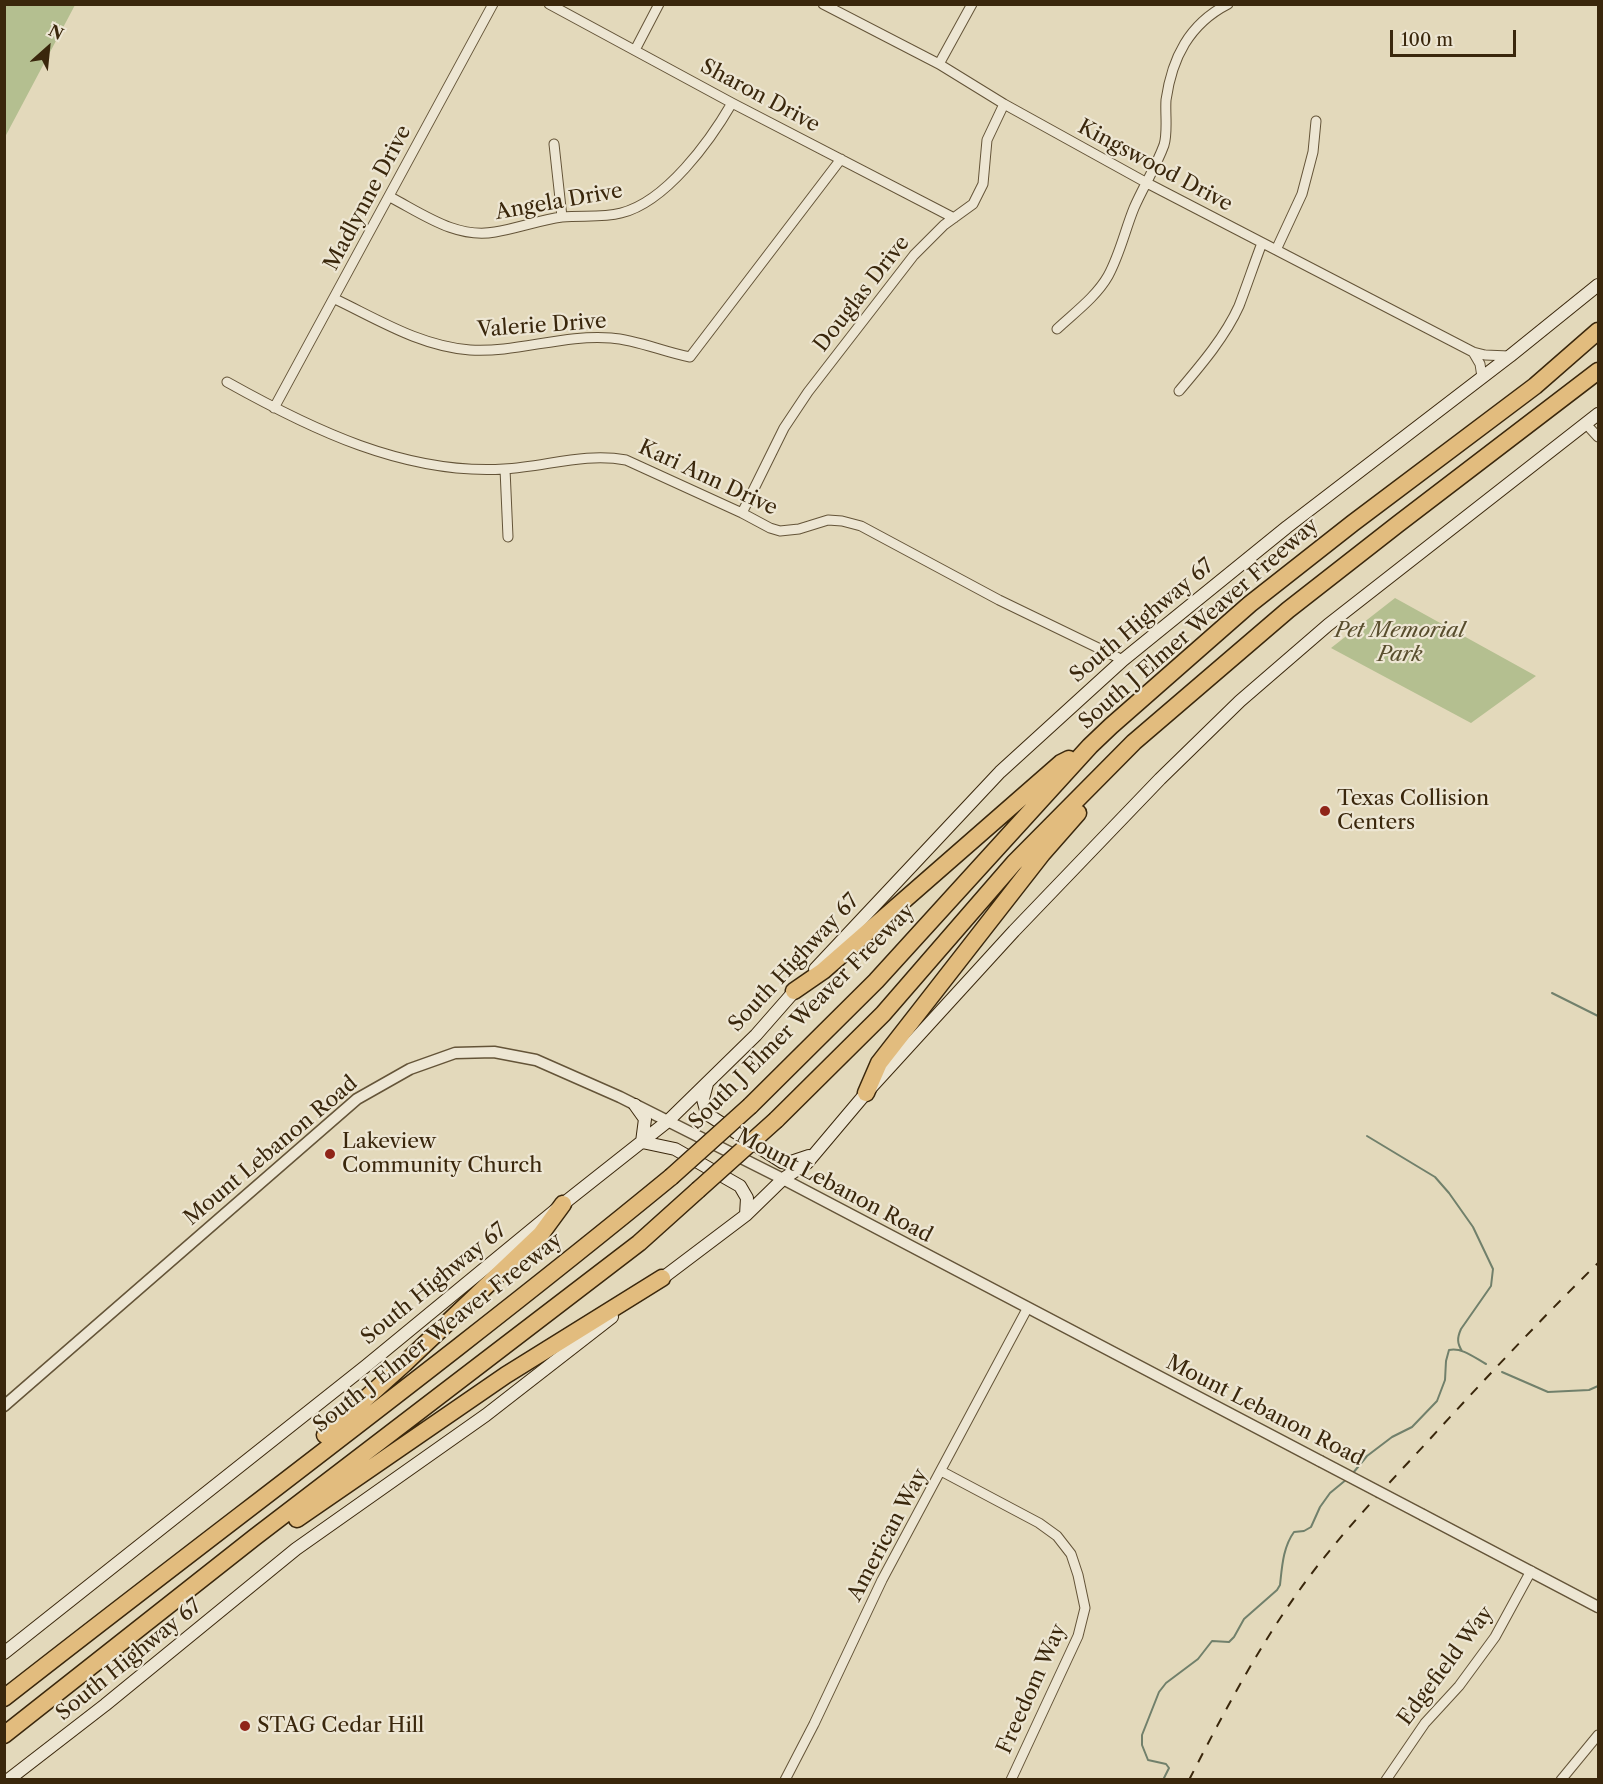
<!DOCTYPE html>
<style>
body{margin:0}
#map{position:relative;width:1603px;height:1784px;overflow:hidden;background:#e3d9bb;font-family:"Libre Caslon Text",serif}
canvas{display:block}
.frame{position:absolute;inset:0;border:6px solid #3a270c;pointer-events:none}
.north{position:absolute;left:18px;top:18px;width:60px;height:60px;-webkit-text-stroke:4px #ede6d3;paint-order:stroke;rotate:27deg;font-size:16px;font-weight:700;line-height:24px;text-align:center;color:#3a270c}
.north::after{content:'';display:block;margin:auto;width:21px;height:27px;background:#3a270c;clip-path:polygon(50% 0,100% 100%,50% 72%,0 100%)}
.scale{position:absolute;left:1390px;top:30px;width:126px;height:27px;box-sizing:border-box;border:3px solid #3a270c;border-top:0;padding-left:8px;font-size:18px;line-height:21px;white-space:nowrap;color:#3a270c;-webkit-text-stroke:4px #ede6d3;paint-order:stroke}
</style>
<div id="map">
<canvas width="1603" height="1784"></canvas>
<div class="frame"></div>
<div class="north">N</div>
<div class="scale">100 m</div>
</div>
<script>
const context = document.querySelector('canvas').getContext('2d');
context.lineJoin = 'round';
function fillPath(path, color) {
  context.fillStyle = color;
  context.fill(path, 'evenodd');
}
function trace(path, color, width, dash) {
  context.strokeStyle = color;
  context.lineWidth = width;
  context.lineCap = dash ? 'butt' : 'round';
  context.setLineDash(dash || []);
  context.stroke(path);
}
function write(font, color, halo, rows, align = 'center') {
  context.font = font + ' "Libre Caslon Text",serif';
  context.lineWidth = 4.5;
  context.setLineDash([]);
  context.textBaseline = 'middle';
  context.strokeStyle = halo;
  context.fillStyle = color;
  for (const [text, x, y, turn = 0] of rows) {
    context.save();
    context.translate(x, y);
    context.rotate((+turn || 0) * Math.PI / 180);
    context.textAlign = isNaN(turn) ? turn : align;
    if (halo) context.strokeText(text, 0, 0);
    context.fillText(text, 0, 0);
    context.restore();
  }
}
const green = new Path2D(`
 M5,4L75,5L5,137L4,5Z
 M1395,598L1536,676L1471,723L1331,648Z`);
const stream = new Path2D(`
 M1552,993L1598,1016
 M1367,1136L1435,1177L1449,1193L1473,1227L1493,1269L1491,1286L1461,1329C1457,1338 1457,1343 1462,1351
 M1502,1372L1548,1392L1589,1390L1598,1386
 M1353,1473L1367,1456L1392,1437L1412,1427L1437,1401L1445,1380L1446,1361L1449,1350C1462,1347 1475,1358 1486,1364
 M1163,1780L1169,1768L1166,1764L1148,1760L1142,1745V1735L1159,1692L1166,1683L1198,1659L1212,1641L1229,1642L1234,1637L1244,1619L1277,1590L1280,1585C1282,1567 1283,1547 1294,1532L1304,1531L1311,1527L1320,1507L1330,1493L1347,1479`);
const minor = new Path2D(`
 M549,4L732,103L954,218
 M823,4L939,64L1004,104L1147,183L1473,352L1485,355L1509,356
 M635,50L659,4
 M939,64L972,4
 M554,144L562,217
 M390,197C423,214 456,239 495,232C518,228 540,220 562,217C582,215 602,218 621,213C666,202 710,141 732,103
 M1276,250L1302,194L1313,152L1316,121
 M335,299C379,320 420,346 470,350C516,353 564,334 611,338C638,340 663,352 690,357L841,159
 M1057,329C1074,313 1096,297 1108,276C1120,254 1125,230 1134,208C1143,187 1156,167 1164,145C1168,132 1165,114 1166,100C1172,58 1189,24 1228,4
 M1473,352L1480,364L1482,377
 M227,382C311,429 405,475 504,469C545,467 585,452 626,460L742,513L770,528L780,531L799,529L828,520L842,521L861,526L999,600L1123,660
 M1179,391C1201,365 1225,337 1239,306C1247,285 1254,264 1262,243
 M274,408L493,4
 M1586,424L1598,437
 M505,469L508,537
 M742,513L784,428L808,392L914,255L944,225L973,204L983,184L987,140L1004,104
 M941,1471L1039,1523L1057,1536L1071,1554L1078,1575L1085,1608L1078,1636L1011,1780
 M785,1780L814,1724L882,1580L1027,1309
 M1386,1780L1425,1723L1459,1686L1495,1637L1531,1571
 M1561,1780L1598,1735`);
const tertiary = new Path2D(`
 M4,1406L357,1099L410,1069L455,1053L494,1052L536,1060L620,1097L783,1179L1320,1461
 M1423,1515L1598,1607`);
const secondary = new Path2D(`
 M815,969L1000,772L1123,660L1287,527L1510,356L1598,285
 M707,1084L703,1099L707,1114L782,1162L788,1163L809,1156
 M635,1105L645,1119L642,1142L675,1149L740,1186L747,1198L746,1215
 M656,1283L746,1215L783,1179L807,1163L866,1093L1014,931L1160,779L1240,701L1328,625L1598,414
 M4,1653L366,1366L563,1204L668,1121L756,1035L799,986
 M8,1780L105,1705L296,1549L486,1415L612,1317`);
const motorway = new Path2D(`
 M794,991L823,971L1061,763L1069,759
 M866,1093L879,1063L1042,854L1078,813
 M750,1106L876,981L1090,746L1111,726L1250,604L1353,523L1535,386L1598,331
 M776,1120L883,1014L1014,863L1134,742L1288,610L1398,524L1598,371
 M325,1435L404,1364L541,1234L563,1204
 M297,1519L506,1375L662,1278
 M4,1698C226,1524 453,1356 671,1177
 M4,1735L255,1537L639,1243L698,1190`);
const rail = new Path2D(`
 M1189,1780C1222,1716 1255,1653 1296,1595C1335,1539 1383,1490 1429,1440C1484,1380 1540,1320 1598,1263`);
const tertiaryBridge = new Path2D(`
 M1320,1461L1423,1515`);
const motorwayBridge = new Path2D(`
 M671,1177L750,1106
 M698,1190L776,1120`);
const markers = [
 [1325,811,6,"#8f2418"],
 [330,1154,6,"#8f2418"],
 [245,1726,6,"#8f2418"]
];
const streetNames = [
 ["Sharon Drive",760,96,28],
 ["Kingswood Drive",1155,166,28],
 ["Madlynne Drive",368,198,-62],
 ["Angela Drive",559,202,-10],
 ["Douglas Drive",862,294,-52],
 ["Valerie Drive",542,326,-4],
 ["Kari Ann Drive",708,478,25],
 ["South Highway 67",1142,621,-40],
 ["South J Elmer Weaver Freeway",1199,624,-41],
 ["South Highway 67",794,963,-47],
 ["South J Elmer Weaver Freeway",802,1017,-45],
 ["Mount Lebanon Road",271,1151,-40],
 ["Mount Lebanon Road",834,1186,28],
 ["South Highway 67",434,1284,-39],
 ["South J Elmer Weaver Freeway",438,1333,-38],
 ["Mount Lebanon Road",1265,1411,27],
 ["American Way",888,1535,-62],
 ["South Highway 67",129,1660,-39],
 ["Edgefield Way",1446,1666,-53],
 ["Freedom Way",1032,1689,-66]
];
const parkNames = [
 ["Pet Memorial",1400,631],
 ["Park",1400,655]
];
const poiNames = [
 ["Texas Collision",1337,799],
 ["Centers",1337,823],
 ["Lakeview",342,1142],
 ["Community Church",342,1166],
 ["STAG Cedar Hill",257,1726]
];
fillPath(green, '#b4bf90');
trace(stream, '#71806b', 2);
trace(minor, '#645438', 11);
trace(tertiary, '#645438', 13);
trace(secondary, '#3a270c', 14);
trace(motorway, '#3a270c', 19);
trace(minor, '#ede6d3', 9);
trace(tertiary, '#ede6d3', 10);
trace(secondary, '#ede6d3', 12);
trace(motorway, '#e2bc7e', 16);
trace(rail, '#3a270c', 2, [10, 10]);
trace(tertiaryBridge, '#645438', 13, []);
trace(motorwayBridge, '#3a270c', 19, []);
trace(tertiaryBridge, '#ede6d3', 10);
trace(motorwayBridge, '#e2bc7e', 16);
for (const [x, y, r, color] of markers) {
  const dot = new Path2D();
  dot.arc(x, y, r, 0, 2 * Math.PI);
  context.fillStyle = color;
  context.fill(dot);
  trace(dot, '#ede6d3', 2);
}
write('21px', '#3a270c', '#ede6d3', streetNames);
write('italic 21px', '#584d2d', '#ede6d3', parkNames);
write('21px', '#3a270c', '#ede6d3', poiNames, 'left');
</script>
